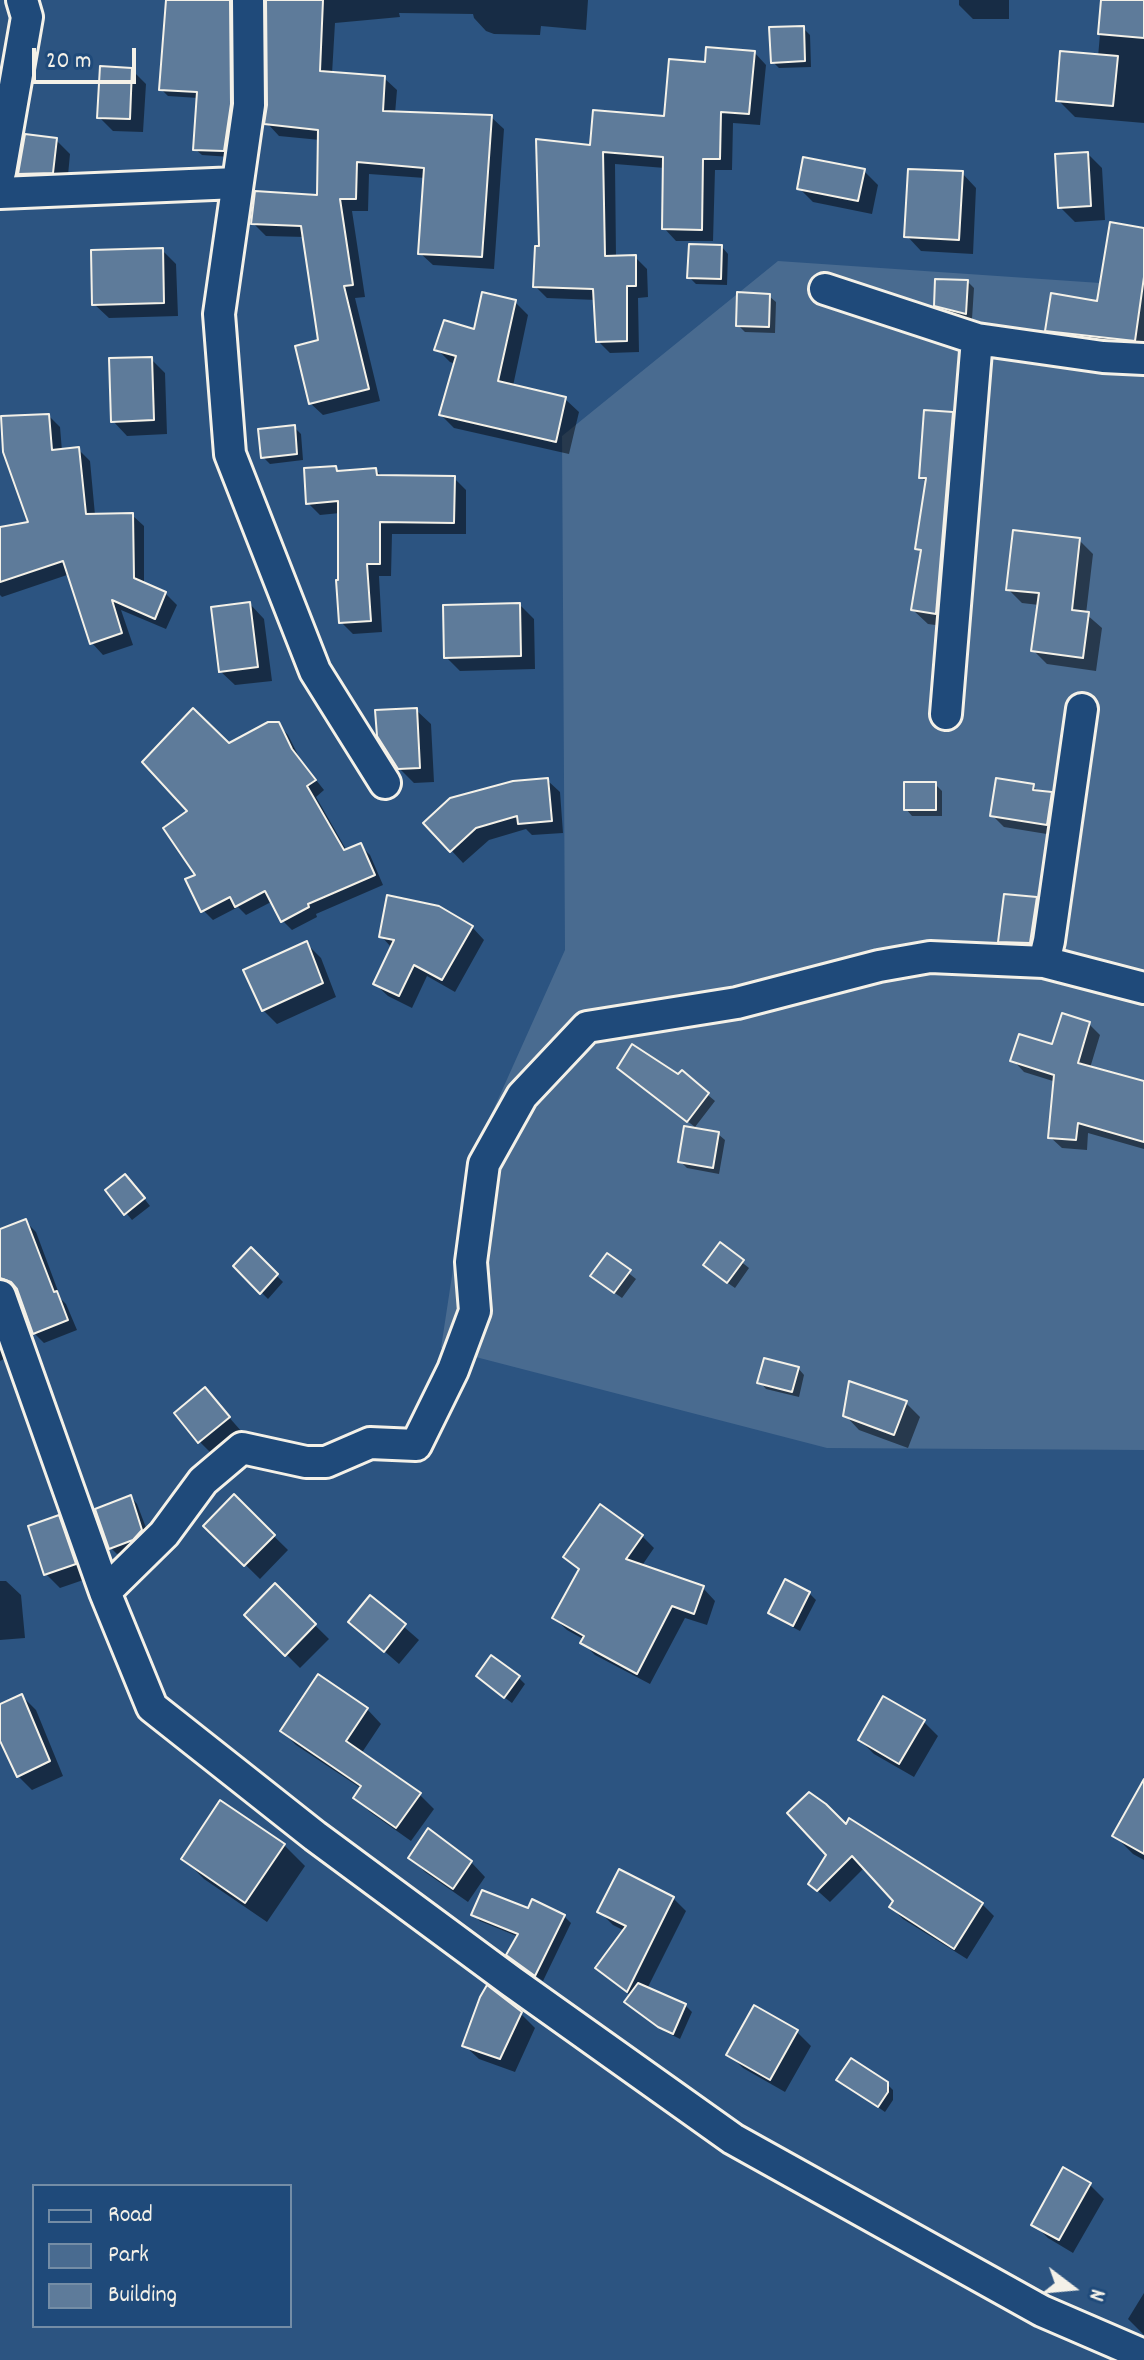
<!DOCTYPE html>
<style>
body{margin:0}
#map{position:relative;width:1144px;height:2360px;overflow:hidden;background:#2c5481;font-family:Dekko,sans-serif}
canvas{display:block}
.legend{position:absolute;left:32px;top:2184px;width:260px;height:144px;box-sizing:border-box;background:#1f4a7a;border:2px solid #748da6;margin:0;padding:10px 14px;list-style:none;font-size:24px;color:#f4f1e8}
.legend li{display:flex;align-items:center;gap:16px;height:40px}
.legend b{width:40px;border:2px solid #748da6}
.north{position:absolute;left:1032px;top:2248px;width:80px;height:80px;-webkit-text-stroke:6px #1f4a7a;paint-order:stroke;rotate:106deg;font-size:22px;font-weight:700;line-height:32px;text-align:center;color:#f4f1e8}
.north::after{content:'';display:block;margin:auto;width:28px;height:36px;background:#f4f1e8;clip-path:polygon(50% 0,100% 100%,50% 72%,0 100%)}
.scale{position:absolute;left:32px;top:48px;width:104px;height:36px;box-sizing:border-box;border:4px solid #f4f1e8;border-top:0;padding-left:10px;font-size:24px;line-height:28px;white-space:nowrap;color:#f4f1e8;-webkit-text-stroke:6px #1f4a7a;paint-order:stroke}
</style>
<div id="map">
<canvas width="1144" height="2360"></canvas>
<ul class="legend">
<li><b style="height:10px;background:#1f4a7a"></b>Road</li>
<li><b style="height:22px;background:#496b90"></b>Park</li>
<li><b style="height:22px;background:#5e7b9a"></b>Building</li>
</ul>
<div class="north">N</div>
<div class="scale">20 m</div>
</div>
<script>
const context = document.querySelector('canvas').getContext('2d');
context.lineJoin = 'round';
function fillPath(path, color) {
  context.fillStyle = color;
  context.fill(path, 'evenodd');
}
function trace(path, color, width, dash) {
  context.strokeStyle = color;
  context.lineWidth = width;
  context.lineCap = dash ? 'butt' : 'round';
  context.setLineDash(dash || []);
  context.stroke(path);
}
const green = new Path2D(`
 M778,261L1144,286V1450L827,1448L441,1348L469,1164L565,950L562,436Z`);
const shadow = new Path2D(`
 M206,0L229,1L236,8L237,112L230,157L202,155L195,149L198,98L168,96L161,89Z
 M268,0H588L586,30L541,26L540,35L494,34L486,31L474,18L473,14L399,13L400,17L335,23L332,74L384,78L397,90L395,114L491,117L504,129L494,269L433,265L420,253L425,178L369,174L368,211H352L365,297L355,298L380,401L323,415L310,403L321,342L305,237L266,236L253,223L319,197L320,140L279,136L267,123L269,105Z
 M959,0H1009V19H973L959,5Z
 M1103,0H1144V123L1075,117L1058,100L1098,57Z
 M803,28L810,35L811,67L779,68L773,62Z
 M754,52L766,65L760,125L733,123L732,170H715L713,241H676L664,228L665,168L615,164L616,257H635L647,269L648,297L638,298L639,352L610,353L598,341L596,300L547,298L535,286L541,248L592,147L666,118L707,64Z
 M132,70L146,84L143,132L113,131L99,117Z
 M56,140L70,154L67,186L34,188L20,174Z
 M1088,154L1102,168L1105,220L1075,222L1060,207Z
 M864,171L878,185L872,214L813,202L799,188Z
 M962,173L976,188L973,254L921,251L907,236Z
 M1144,230V351L1059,341L1047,330L1098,303Z
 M722,247L728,254L727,285L696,284L689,277Z
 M162,250L176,264L178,316L109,318L94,304Z
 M968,282L974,288L972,319L943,312L936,305Z
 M769,296L776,302L775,333L745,332L738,325Z
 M515,302L528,315L513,386L565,399L579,412L569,454L454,428L441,415L456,364L450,362L437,349L476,332Z
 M151,359L165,373L167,434L127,436L113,421Z
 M952,414L966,428L950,627L928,624L913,610L922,554L917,548L927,483L921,477Z
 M49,416L60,427L62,451L78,449L90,461L95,515H132L144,526V584L165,593L177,605L166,629L121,610L133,645L103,655L92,643L70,574L2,597L0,595V529L30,523Z
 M294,427L301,434L303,460L270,464L263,457Z
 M336,468L340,473L376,470L383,477L454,478L466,490V534H392L391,576H379L382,632L353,634L341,622L340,513L320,515L308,503Z
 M1079,540L1093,554L1086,614L1102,628L1096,671L1047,664L1033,650L1039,605L1022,603L1008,589Z
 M250,604L264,619L272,681L235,685L220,671Z
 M520,605L534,619L535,669L460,671L446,657Z
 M416,710L431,724L434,782L414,783L399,768Z
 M278,724L288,735L301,761L324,790L316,797L347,851L360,845L370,855L383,885L316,914L317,917L292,930L283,921L273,901L246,915L238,907L213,920L203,910L190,812L228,745Z
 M547,780L560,792L563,833L532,835L526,829L489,840L463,863L426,823Z
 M935,784L942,791V816H912L906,809Z
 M1033,786L1040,793L1051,794L1063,806L1059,836L1004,827L992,815Z
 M1036,899L1050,914L1044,957L1014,955L1000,941Z
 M472,927L484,940L455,992L427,976L412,1008L388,996L375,984L392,948L381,936Z
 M307,944L321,958L336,997L277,1024L263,1010Z
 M1089,1024L1100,1035L1090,1068L1144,1083V1149L1088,1133L1087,1150L1062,1148L1050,1137L1056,1082L1024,1072L1013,1060L1053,1047Z
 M682,1073L715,1101L695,1127L626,1074L679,1077Z
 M718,1134L725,1140L719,1174L687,1168L680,1161Z
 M132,1183L150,1206L132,1220L108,1191Z
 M26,1222L36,1232L61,1299L66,1304L77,1330L44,1343L34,1333L16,1288L0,1291V1231Z
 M720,1245L749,1268L735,1288L712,1272Z
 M251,1250L283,1282L268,1299L235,1266Z
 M607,1256L636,1279L622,1298L599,1282Z
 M0,1335L8,1357L0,1361Z
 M798,1368L804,1375L799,1397L766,1389L760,1382Z
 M850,1384L906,1403L920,1417L908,1448L859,1430L845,1415Z
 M205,1390L242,1432L214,1456L200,1442Z
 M131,1497L137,1504L148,1533L139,1546L117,1554L111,1548Z
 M234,1497L288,1550L260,1579L206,1526Z
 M58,1518L72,1532L89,1578L60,1588L46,1574Z
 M642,1536L654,1548L641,1567L703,1588L715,1601L707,1625L685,1618L650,1684L595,1655L583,1643L585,1640L567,1630L554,1618L580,1571L565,1557Z
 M0,1581H6L21,1595L25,1638L0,1640Z
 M275,1586L329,1639L300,1668L247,1615Z
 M809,1593L816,1600L800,1631L777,1619L770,1612Z
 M371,1598L419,1640L399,1664L351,1622Z
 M519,1678L525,1684L512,1703L485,1683Z
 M22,1696L36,1710L63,1776L32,1790L18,1776L0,1736V1706Z
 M367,1709L381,1724L361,1754L419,1794L434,1809L411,1841L370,1812L356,1798L362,1789L296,1745L282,1731Z
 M924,1722L938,1736L914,1777L874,1754L860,1740Z
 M1144,1784V1860L1133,1854L1114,1835Z
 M846,1827L982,1904L994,1916L967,1959L903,1919L891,1907L895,1901L865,1867L830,1902L810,1884Z
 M429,1831L471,1862L485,1877L468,1902L425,1872L411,1858Z
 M284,1845L305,1866L267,1922L204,1879L183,1858Z
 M673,1898L686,1911L647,1989L685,2005L692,2012L680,2039L666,2032L634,2008L631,1996L597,1967L625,1931L613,1925L600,1912Z
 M529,1911L564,1916L571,1923L543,1981L515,1961L519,1937L480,1921L473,1914Z
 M755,2008L797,2032L811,2046L785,2092L743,2068L729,2054Z
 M516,2009L535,2028L515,2072L479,2059L464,2045Z
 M839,2080L886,2083L893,2090V2100L885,2112Z
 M1089,2184L1104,2199L1073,2253L1048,2238L1034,2224Z
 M1144,2293V2335L1128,2319Z`);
const building = new Path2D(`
 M166,0H230L231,104L224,151L193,150L197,92L159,90Z
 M266,0H323L320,71L385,76L383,111L492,115L482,257L418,254L424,168L357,162L356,199H340L353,285L344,286L369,389L309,404L295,346L318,340L301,226L251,224L255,191L317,195L318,130L264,124L267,105Z
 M1101,0H1144V38L1098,34Z
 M804,26L805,61L771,63L769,27Z
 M706,47L755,51L749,114L721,112L720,159H703L702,230L662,229L663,157L603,152L605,256L636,255V286H627V341L596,342L593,289L533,287L535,246H539L536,139L590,145L593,110L664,116L669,59L705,62Z
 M1060,51L1118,56L1113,106L1056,101Z
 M100,66L132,68L130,119L97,118Z
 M25,134L57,138L53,173L18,174Z
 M1088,152L1091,206L1058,208L1055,154Z
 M803,157L865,169L858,201L797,189Z
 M908,169L963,171L959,240L904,237Z
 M1110,222L1144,228V277L1135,341L1045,331L1051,293L1097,301Z
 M689,244L722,245L721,279L687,278Z
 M163,248L164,303L92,305L91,250Z
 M935,279L968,280L966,314L934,306Z
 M482,292L516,300L498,381L566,397L556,442L439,415L456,356L434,350L444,320L474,329Z
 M737,292L770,294L769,327L736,326Z
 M152,357L154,420L111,422L109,358Z
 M924,410L953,412L936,614L911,610L921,550L915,549L926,478H919Z
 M49,414L52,450L79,447L86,514L133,513L134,578L166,592L155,619L112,600L122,633L90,644L63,561L0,582V527L28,522L3,452L1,416Z
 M295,425L297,454L261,458L258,429Z
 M336,466L337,471L376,468L377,475L455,476L454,523L380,522V564H367L371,621L339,623L336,580H338V501L306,504L304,468Z
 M1013,530L1080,538L1072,610L1089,612L1083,658L1031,651L1039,593L1006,590Z
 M250,602L258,667L219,672L211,607Z
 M520,603L521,656L444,658L443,605Z
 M193,708L229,743L268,722H279L292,749L316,780L307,786L344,850L361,843L375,875L308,904L309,907L281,922L265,891L235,907L230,897L201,912L185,879L195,875L163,828L187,811L142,762Z
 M417,708L420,768L398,769L377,736L375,710Z
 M548,778L552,821L518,824L517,816L476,828L450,852L423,823L450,798L513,781Z
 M996,778L1034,784L1033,790L1052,792L1047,825L990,816Z
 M904,782H936V810H904Z
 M1004,894L1037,897L1030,943L998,942Z
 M387,895L439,906L473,926L442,980L414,965L399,996L373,984L394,940L379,937Z
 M307,941L323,983L262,1011L243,970Z
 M1062,1013L1090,1022L1078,1063L1144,1081V1142L1078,1123L1076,1140L1048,1138L1054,1075L1010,1061L1019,1034L1052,1044Z
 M632,1044L678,1074L682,1070L709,1093L687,1122L617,1068Z
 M684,1126L719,1132L713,1168L678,1162Z
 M125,1174L145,1198L124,1215L105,1190Z
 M26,1219L54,1292L57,1291L68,1320L33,1334L17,1289L11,1282L0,1278V1229Z
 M720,1242L744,1260L727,1283L703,1265Z
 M251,1247L278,1274L260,1294L233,1266Z
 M607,1253L631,1270L614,1293L590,1276Z
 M764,1358L799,1367L792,1392L757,1383Z
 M849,1381L907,1401L894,1435L843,1416Z
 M205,1387L230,1417L198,1443L174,1413Z
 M234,1494L275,1535L244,1566L203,1526Z
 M131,1495L142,1530L133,1540L109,1549L95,1509Z
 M600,1504L643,1535L626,1559L704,1586L694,1614L672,1606L637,1674L580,1643L584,1636L552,1618L579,1569L563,1557Z
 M59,1515L76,1564L44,1575L28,1526Z
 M785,1579L810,1592L793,1626L768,1613Z
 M275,1583L316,1624L285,1656L244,1615Z
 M370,1595L406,1624L384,1652L348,1622Z
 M491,1655L520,1676L504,1698L476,1676Z
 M318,1674L368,1708L346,1741L421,1793L396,1828L353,1798L361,1786L280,1731Z
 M22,1694L50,1761L17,1777L0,1741V1704Z
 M883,1696L925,1720L899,1764L858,1740Z
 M1144,1779V1854L1112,1836Z
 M809,1792L826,1804L846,1824L849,1818L983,1903L954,1949L889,1907L893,1901L852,1856L817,1891L808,1884L826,1855L787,1813Z
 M220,1800L285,1844L245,1903L181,1859Z
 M428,1828L472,1861L453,1889L408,1858Z
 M619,1869L674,1897L627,1992L595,1968L626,1926L597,1912Z
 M482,1890L528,1908L532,1899L565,1915L535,1976L506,1955L518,1934L471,1915Z
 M638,1983L686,2004L673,2034L658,2027L624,2002Z
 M487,1985L522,2012L500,2059L462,2046L480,1997Z
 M754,2005L798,2030L770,2080L726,2055Z
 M851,2058L888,2082V2092L878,2107L836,2080Z
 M1063,2167L1091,2183L1059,2240L1031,2225Z`);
const street = new Path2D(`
 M248,0L249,105L219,314L230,454L315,671L385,783
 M0,172L27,17L22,0
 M0,193L237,183
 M825,289L977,339L1103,357L1144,359
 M1082,709L1049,941L1044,962L1144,988
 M946,714L977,339
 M0,1296L105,1592L152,1707L315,1836L511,1981L733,2139L1042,2311L1144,2355
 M105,1592L164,1534L203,1481L242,1448L306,1462H326L370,1443L416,1445L453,1370L475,1311L471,1262L484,1164L522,1096L587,1027L737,1003L879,966L930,957L1044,962`);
fillPath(green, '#496b90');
fillPath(shadow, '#0007');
fillPath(building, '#5e7b9a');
trace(building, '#f4f1e8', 2);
trace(street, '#f4f1e8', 36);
trace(street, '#1f4a7a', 30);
</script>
